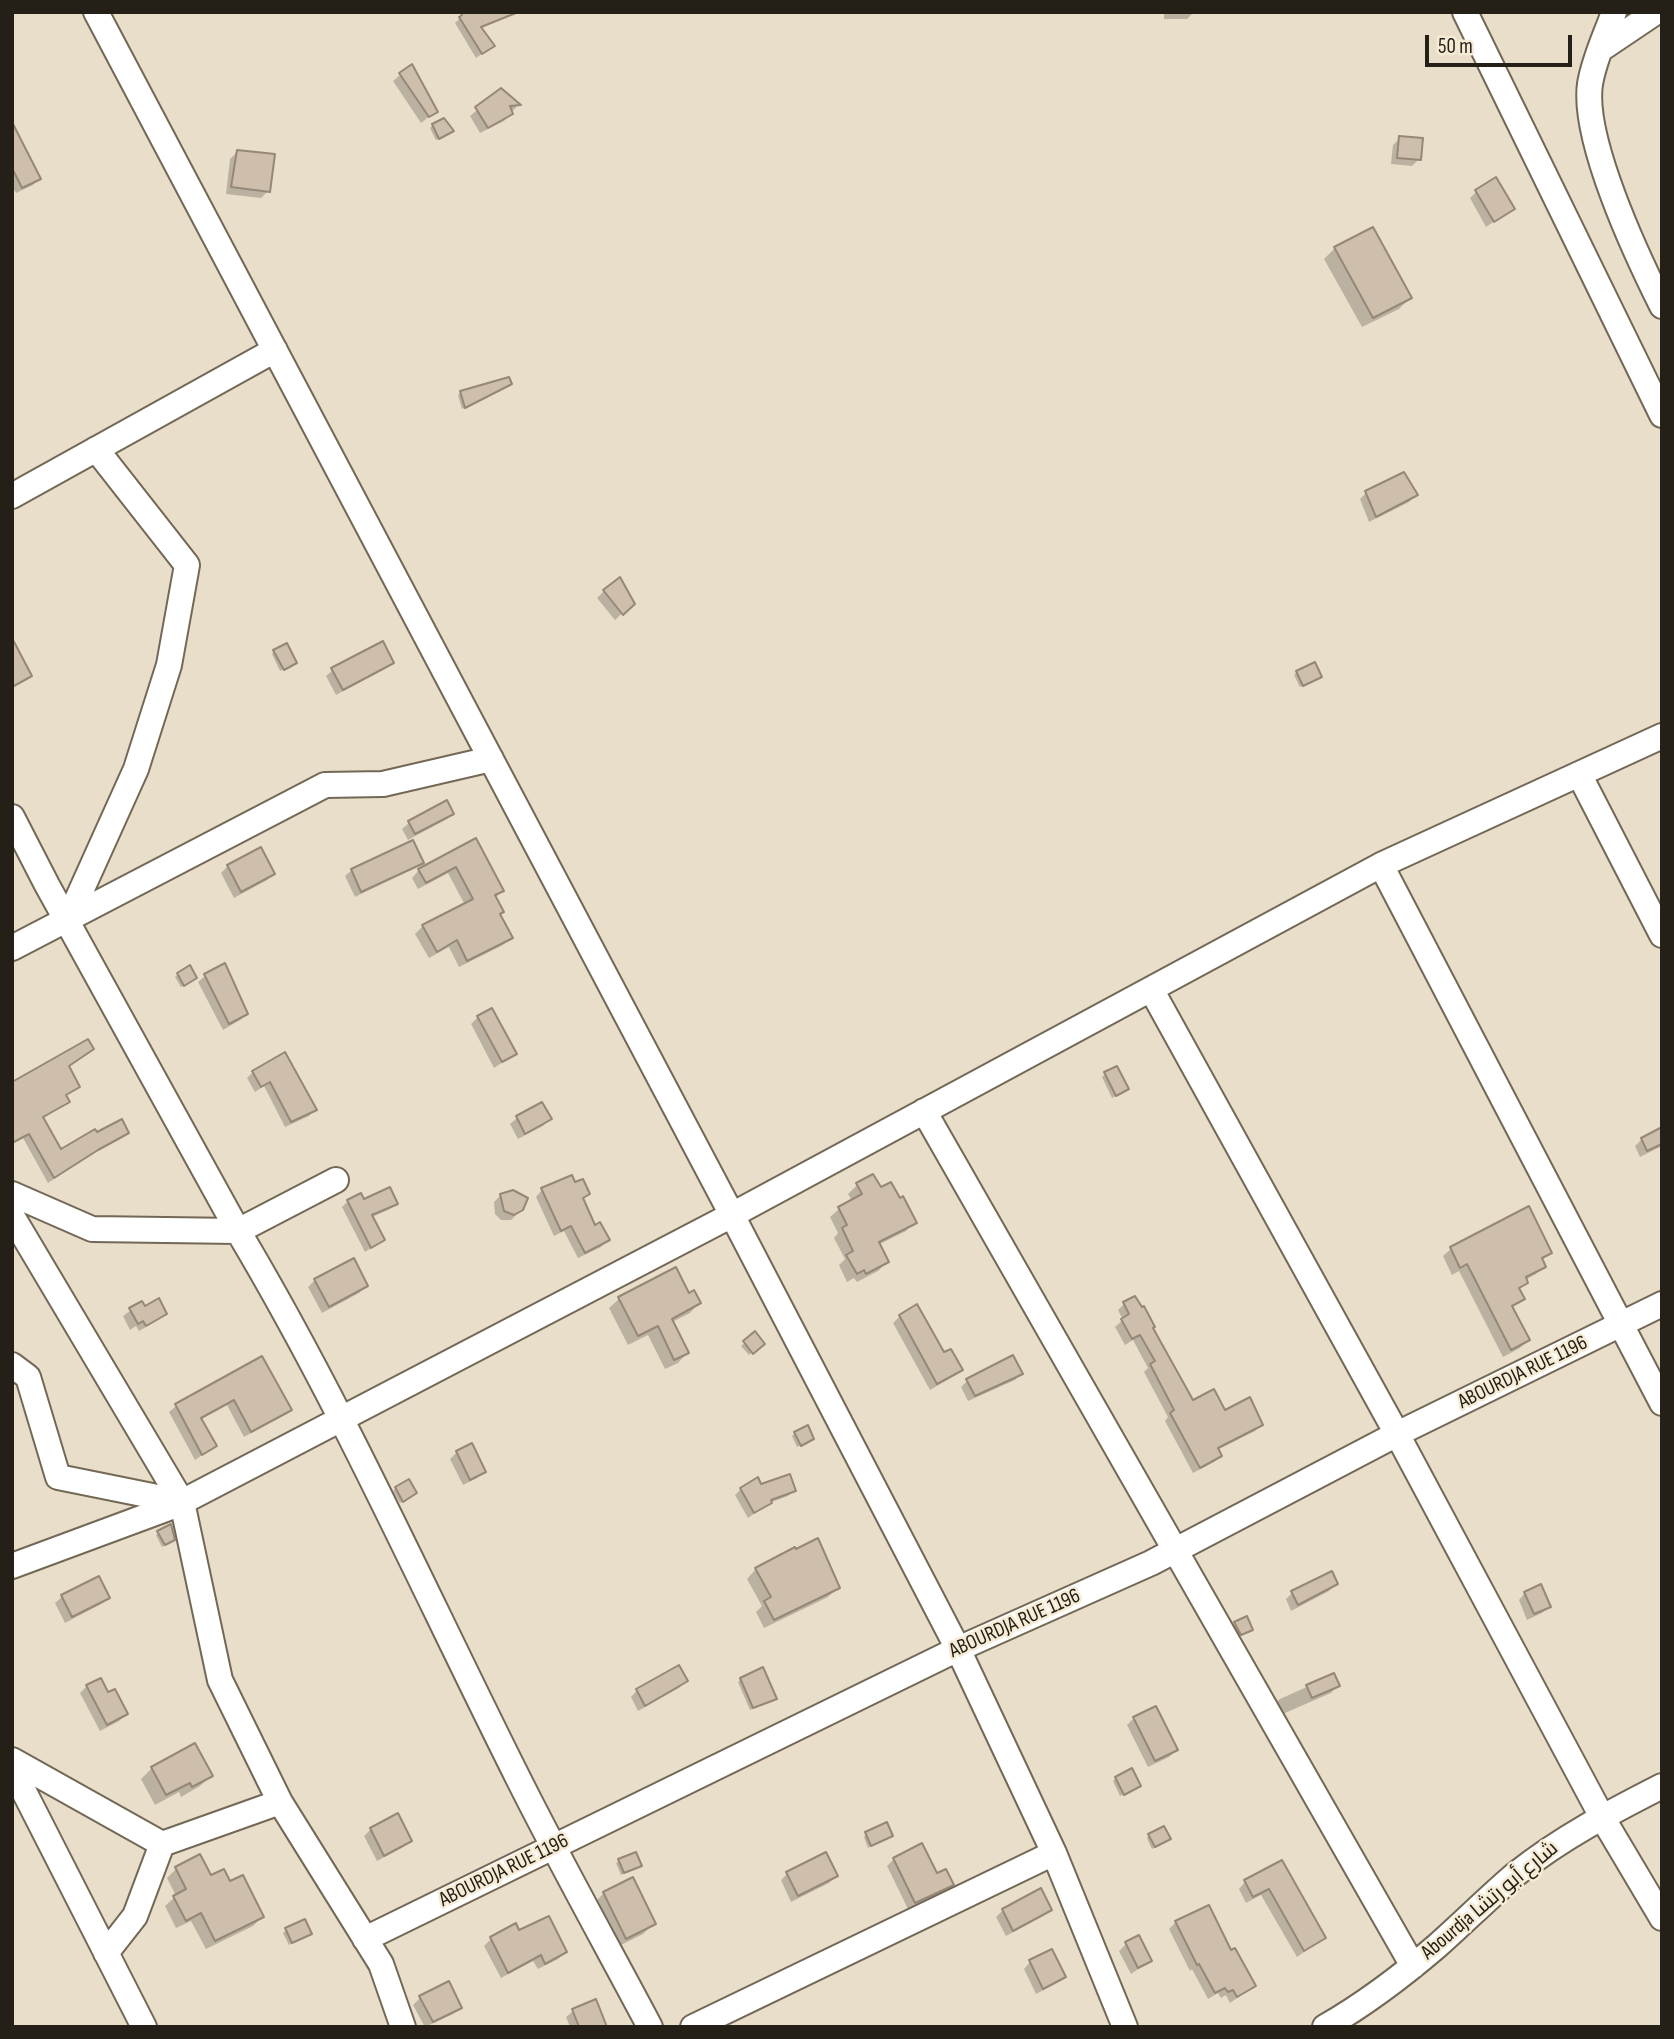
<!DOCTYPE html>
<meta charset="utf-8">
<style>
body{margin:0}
#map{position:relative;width:1674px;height:2039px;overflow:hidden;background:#e9dec9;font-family:"Sofia Sans Condensed",sans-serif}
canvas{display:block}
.frame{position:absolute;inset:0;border:14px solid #242018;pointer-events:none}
.scale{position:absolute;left:1425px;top:35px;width:147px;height:32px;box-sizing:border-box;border:4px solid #242018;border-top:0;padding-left:9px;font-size:21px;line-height:24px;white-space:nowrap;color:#242018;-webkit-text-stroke:5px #f6ecd6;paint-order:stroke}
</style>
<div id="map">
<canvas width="1674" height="2039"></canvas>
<div class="frame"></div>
<div class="scale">50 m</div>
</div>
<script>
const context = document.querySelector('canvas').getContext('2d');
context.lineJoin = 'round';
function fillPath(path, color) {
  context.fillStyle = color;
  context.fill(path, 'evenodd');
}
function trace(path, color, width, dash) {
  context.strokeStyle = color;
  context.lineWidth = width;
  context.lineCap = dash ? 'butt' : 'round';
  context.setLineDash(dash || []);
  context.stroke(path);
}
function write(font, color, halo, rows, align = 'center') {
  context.font = font + ' "Sofia Sans Condensed",Cairo,sans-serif';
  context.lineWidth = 5;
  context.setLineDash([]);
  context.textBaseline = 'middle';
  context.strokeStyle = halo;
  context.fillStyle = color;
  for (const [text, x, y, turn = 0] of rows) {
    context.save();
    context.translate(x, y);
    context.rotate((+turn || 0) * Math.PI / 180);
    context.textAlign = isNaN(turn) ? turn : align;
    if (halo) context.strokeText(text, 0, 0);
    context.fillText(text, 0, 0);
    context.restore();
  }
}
const shadow = new Path2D(`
 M1164,12H1194L1187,19H1164Z
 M460,18L493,21L481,29L493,46L476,58L455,23Z
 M400,75L436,111L421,123L393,81Z
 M501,90L518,105L504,121L480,133L470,116Z
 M433,125L449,133L436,140L430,128Z
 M1400,138L1419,159L1412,166L1391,164L1393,145Z
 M12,142L39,179L33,185L16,193L12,186Z
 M237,152L268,191L261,198L226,194L230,159Z
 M1477,191L1512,209L1486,227L1470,198Z
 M1335,248L1410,298L1399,309L1362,327L1324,259Z
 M507,386L462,409L458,395L461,392Z
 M1366,493L1416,495L1409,502L1369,522L1360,499Z
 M604,591L633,603L615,620L597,598Z
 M274,651L292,665L280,671L272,654Z
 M391,663L385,669L336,695L326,676L333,670Z
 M1297,672L1320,677L1300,687L1294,675Z
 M447,803L452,814L445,820L408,840L402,829L409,823Z
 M476,840L502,891L495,898L499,915L511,937L503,945L459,967L449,947L429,958L415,934L423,926L465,905L448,873L418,889L412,878L419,870Z
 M260,849L273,874L267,880L234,898L221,873L228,866Z
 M422,862L415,868L355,897L345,876L352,870Z
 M224,966L246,1014L240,1020L223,1030L198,982L205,976Z
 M178,974L192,981L181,987L175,977Z
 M478,1017L515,1054L494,1068L471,1024Z
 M92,1049L67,1067L78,1087L65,1096L68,1102L42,1119L60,1151L96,1134L127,1133L122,1138L90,1155L48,1183L23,1138L12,1144V1083Z
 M285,1055L314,1110L309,1116L285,1127L264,1086L255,1092L247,1078L253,1072Z
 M1105,1074L1127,1089L1112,1098L1102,1077Z
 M517,1118L550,1119L543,1126L518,1139L510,1124Z
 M1662,1129V1146L1640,1157L1635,1146L1642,1139Z
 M873,1176L880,1190L914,1222L906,1231L878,1245L887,1262L878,1271L857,1282L854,1278L847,1282L839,1265L845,1259L834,1238L838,1233L830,1217L839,1209L852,1201L848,1194L857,1185Z
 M574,1184L588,1194L582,1200L594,1227L608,1240L601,1247L578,1258L564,1231L554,1236L536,1197L542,1190Z
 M501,1195L522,1209L511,1220H501L495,1214L494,1202Z
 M348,1201L396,1203L390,1209L372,1217L383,1240L365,1252L342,1207Z
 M1528,1208L1550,1252L1541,1261L1544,1266L1536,1274L1525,1280L1526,1283L1518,1291L1522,1299L1511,1308L1528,1340L1520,1348L1503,1357L1459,1271L1452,1275L1443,1256L1451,1249Z
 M315,1280L366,1286L359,1293L322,1313L308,1287Z
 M688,1295L699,1303L690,1313L672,1322L687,1353L678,1363L665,1369L648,1335L628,1345L609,1308L619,1299Z
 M141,1303L144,1308L165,1313L158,1320L139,1331L136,1326L130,1330L123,1316Z
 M1124,1304L1151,1328L1193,1403L1261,1424L1255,1431L1217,1450L1220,1456L1214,1462L1193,1473L1165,1421L1168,1417L1144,1372L1148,1368L1133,1340L1125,1345L1115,1327L1123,1320L1118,1310Z
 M900,1316L943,1355L961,1369L954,1376L930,1390L893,1323Z
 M755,1334L763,1343L749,1355L741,1346Z
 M261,1359L290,1410L283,1416L244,1437L227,1405L200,1420L215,1446L195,1460L169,1412L176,1406Z
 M1021,1374L1015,1380L968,1401L961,1387L967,1381Z
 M795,1433L809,1441L797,1447L792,1436Z
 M457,1452L484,1471L477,1478L463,1485L450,1459Z
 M761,1486L794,1490L788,1496L769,1503L748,1518L735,1495L741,1489Z
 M396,1488L412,1496L400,1503L393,1491Z
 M159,1532L170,1542L162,1547L156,1535Z
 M756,1569L838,1587L828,1597L764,1628L756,1612L762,1606L747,1579Z
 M98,1578L108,1597L101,1604L65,1623L55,1603L62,1597Z
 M1336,1584L1329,1591L1291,1611L1286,1599L1292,1593Z
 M1525,1593L1549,1607L1542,1613L1527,1620L1519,1600Z
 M1246,1619L1251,1629L1238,1637L1232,1627Z
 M1333,1675L1337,1686L1331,1693L1278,1716L1273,1705L1280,1699Z
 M741,1679L772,1701L750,1710L738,1682Z
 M686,1681L679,1688L638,1711L631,1697L637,1690Z
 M87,1686L107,1695L126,1714L119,1721L100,1731L80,1693Z
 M1134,1718L1176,1750L1169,1757L1148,1767L1127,1725Z
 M152,1768L211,1776L200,1786L181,1797L179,1792L155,1805L141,1779Z
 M1116,1778L1136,1788L1120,1796L1113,1781Z
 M371,1829L410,1840L403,1847L377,1861L364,1836Z
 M866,1834L891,1835L868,1848L864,1837Z
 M1149,1835L1166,1842L1152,1849L1147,1838Z
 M894,1859L936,1876L952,1884L945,1891L908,1909L887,1866Z
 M619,1861L640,1865L621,1875L616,1863Z
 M1281,1863L1324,1938L1297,1957L1261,1895L1246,1903L1239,1889L1245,1882Z
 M176,1869L229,1883L262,1917L253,1926L206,1949L191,1921L176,1928L165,1906L176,1896L167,1878Z
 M788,1873L836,1876L829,1883L791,1902L781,1880Z
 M632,1879L654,1923L643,1934L615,1948L593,1904L604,1893Z
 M1003,1910H1050L1043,1916L1006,1936L996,1917Z
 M1176,1922L1231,1953L1254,1986L1230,2003L1226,1995L1221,1998L1218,1993L1208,1999L1192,1969L1190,1971L1169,1929Z
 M515,1926L519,1933L565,1952L558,1959L538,1969L533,1961L501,1978L484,1946L491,1939Z
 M286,1930L310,1934L289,1945L283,1933Z
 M1126,1944L1150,1961L1131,1974L1119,1951Z
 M1030,1962L1064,1977L1057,1983L1036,1994L1024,1969Z
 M420,1998L460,2007L453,2014L425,2027L413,2005Z
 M573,2011L606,2027H570L566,2017Z`);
const building = new Path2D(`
 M461,12H516V13L481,27L495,46L482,54L459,17L462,15Z
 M412,64L438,112L429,117L399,73Z
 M501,88L521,105L510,106L513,114L488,128L475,107Z
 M444,118L454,131L439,139L432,124Z
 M12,122L41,179L22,188L12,168Z
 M1399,136L1423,138L1421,160L1397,158Z
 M237,150L275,154L270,192L231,187Z
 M1496,177L1515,209L1494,222L1475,190Z
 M1373,227L1412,298L1373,318L1334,247Z
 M509,377L512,384L465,408L460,391Z
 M1404,472L1418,495L1376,517L1365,491Z
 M620,577L635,604L623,615L603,590Z
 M12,638L32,676L12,687Z
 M383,641L394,663L343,690L331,668Z
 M287,643L297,663L284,670L273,650Z
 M1315,662L1322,677L1303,686L1296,671Z
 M447,800L454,814L415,834L408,821Z
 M476,838L504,891L495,895L504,912L500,914L513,938L467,961L457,940L437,952L422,925L473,899L456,867L426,883L418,869Z
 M413,840L424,863L361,892L351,869Z
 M261,847L275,874L241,892L227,865Z
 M225,963L248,1014L229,1024L204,974Z
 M190,965L197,978L184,986L177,973Z
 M492,1008L517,1054L502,1062L477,1016Z
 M88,1039L94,1049L69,1066L80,1087L66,1095L70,1102L43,1117L61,1149L95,1129L97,1132L122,1119L129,1133L98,1150L54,1178L29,1134L12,1143V1082Z
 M285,1052L317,1110L291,1122L270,1082L261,1087L252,1071Z
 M1117,1066L1129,1089L1116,1096L1104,1072Z
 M542,1102L552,1119L525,1134L516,1116Z
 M1662,1127V1144L1647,1151L1641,1138Z
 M873,1174L881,1187L891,1182L900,1198L903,1196L917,1223L879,1242L889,1262L866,1274L864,1270L857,1274L846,1255L853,1251L842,1228L847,1225L838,1207L862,1194L856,1183Z
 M572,1175L575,1182L583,1179L590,1194L583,1198L595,1225L600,1222L610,1240L585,1253L571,1226L561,1231L541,1188Z
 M390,1187L398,1204L372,1215L385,1240L371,1248L347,1200L361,1193L364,1199Z
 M513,1190L528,1198L523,1210L514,1215L504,1211L500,1194Z
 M1529,1206L1552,1253L1542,1258L1546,1267L1526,1277L1528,1283L1519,1288L1525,1299L1512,1306L1530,1340L1511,1350L1467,1264L1460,1268L1450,1247Z
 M354,1258L368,1286L329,1307L314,1279Z
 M676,1267L689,1293L694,1290L701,1303L672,1319L689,1353L674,1360L658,1326L638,1336L618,1297Z
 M1135,1296L1142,1307L1144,1306L1155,1327L1153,1328L1193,1400L1214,1389L1225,1410L1250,1397L1263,1425L1218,1448L1222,1456L1200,1468L1170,1413L1174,1410L1150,1364L1155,1361L1140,1335L1132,1339L1121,1319L1129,1314L1123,1302Z
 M159,1298L167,1314L146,1326L143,1321L138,1324L129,1308L142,1301L145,1306Z
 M917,1304L944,1352L951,1349L963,1370L937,1384L899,1315Z
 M755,1331L765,1344L753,1354L743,1341Z
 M1013,1355L1023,1374L975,1396L966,1379Z
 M262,1356L292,1410L251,1432L234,1400L201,1418L217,1446L202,1455L175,1404Z
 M808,1425L814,1439L801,1446L794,1432Z
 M472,1443L486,1472L470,1480L456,1451Z
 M790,1474L796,1491L771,1500L772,1503L754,1513L740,1488L758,1477L761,1484Z
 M409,1479L417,1493L403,1502L395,1487Z
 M171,1524L175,1540L165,1545L157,1531Z
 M818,1538L840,1588L774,1620L764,1601L771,1597L755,1568L795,1547L796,1549Z
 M1332,1571L1338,1584L1298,1605L1291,1591Z
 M99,1576L110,1598L72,1617L61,1595Z
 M1541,1584L1551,1607L1534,1614L1524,1592Z
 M1247,1616L1253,1630L1241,1635L1234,1622Z
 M679,1665L688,1681L645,1706L636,1689Z
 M763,1667L777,1699L753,1708L740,1678Z
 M1334,1673L1340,1686L1312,1698L1306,1685Z
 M101,1678L108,1692L115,1689L128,1714L107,1725L86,1685Z
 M1156,1706L1178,1750L1155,1761L1133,1717Z
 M195,1743L213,1776L192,1787L190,1783L166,1795L151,1767Z
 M1132,1768L1141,1786L1124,1795L1115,1777Z
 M398,1813L412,1841L384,1856L370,1828Z
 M887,1822L893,1836L871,1846L865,1832Z
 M1164,1826L1171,1839L1155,1847L1148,1834Z
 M922,1843L937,1873L946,1869L954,1885L915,1903L893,1858Z
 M636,1852L642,1866L624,1873L618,1859Z
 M826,1852L838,1876L798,1896L786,1872Z
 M200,1854L211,1875L224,1869L230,1881L243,1875L264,1917L215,1941L201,1913L186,1921L173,1896L186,1889L175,1867Z
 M1282,1860L1326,1938L1304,1951L1269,1889L1253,1897L1244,1880Z
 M633,1877L656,1924L626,1939L603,1892Z
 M1041,1888L1052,1910L1013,1931L1002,1909Z
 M1209,1905L1231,1950L1235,1948L1256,1986L1237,1997L1233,1990L1228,1992L1225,1988L1215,1993L1199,1964L1197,1965L1175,1921Z
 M549,1916L567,1952L545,1964L541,1955L508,1973L490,1937L516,1923L519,1930Z
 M305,1919L312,1934L292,1943L285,1928Z
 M1139,1935L1152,1961L1138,1968L1125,1942Z
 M1052,1949L1066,1977L1043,1989L1029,1960Z
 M449,1981L462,2008L433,2022L419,1996Z
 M596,1999L607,2027H579L572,2009Z`);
const minor = new Path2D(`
 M96,12L732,1215L958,1649L1054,1853L1125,2027
 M1465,12L1662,415
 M1614,12C1606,35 1594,59 1590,84C1582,139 1636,254 1662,306
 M1601,49L1656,12
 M12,496L275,350
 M1579,774L1662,935
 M12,817L47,885L238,1231C343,1407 426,1595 518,1778C560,1862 606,1944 650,2027
 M1381,865L1662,1403
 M67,922L136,769L169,665L187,565L96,449
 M12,948L325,785L383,784L491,759
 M1151,989L1397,1434L1602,1817L1662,1918
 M924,1111L1413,1966
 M12,1194L92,1229L238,1231L336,1180
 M12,1216L182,1502L220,1680L280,1802L381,1964L403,2027
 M12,1365L28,1377L58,1477L182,1502L732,1215L1381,865L1662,736
 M12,1566L182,1503
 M12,1760L162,1844L280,1802
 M12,1768L144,2027
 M365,1939L958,1649L1151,1563L1397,1434L1662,1304
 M106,1953L135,1916L162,1844
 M693,2027L1054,1853
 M1325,2027C1365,2004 1402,1976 1437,1946C1464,1922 1489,1897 1516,1874C1561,1838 1611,1812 1662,1786`);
const streetNames = [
 ["ABOURDJA RUE 1196",1523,1373,-26],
 ["ABOURDJA RUE 1196",1015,1624,-24],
 ["ABOURDJA RUE 1196",504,1871,-26],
 ["Abourdja شارع أبو رتشا",1490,1901,-40]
];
fillPath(shadow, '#0003');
fillPath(building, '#cebeac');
trace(building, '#968776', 2);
trace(minor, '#726855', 28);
trace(minor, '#fff', 24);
write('21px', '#242018', '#f6ecd6', streetNames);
</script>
